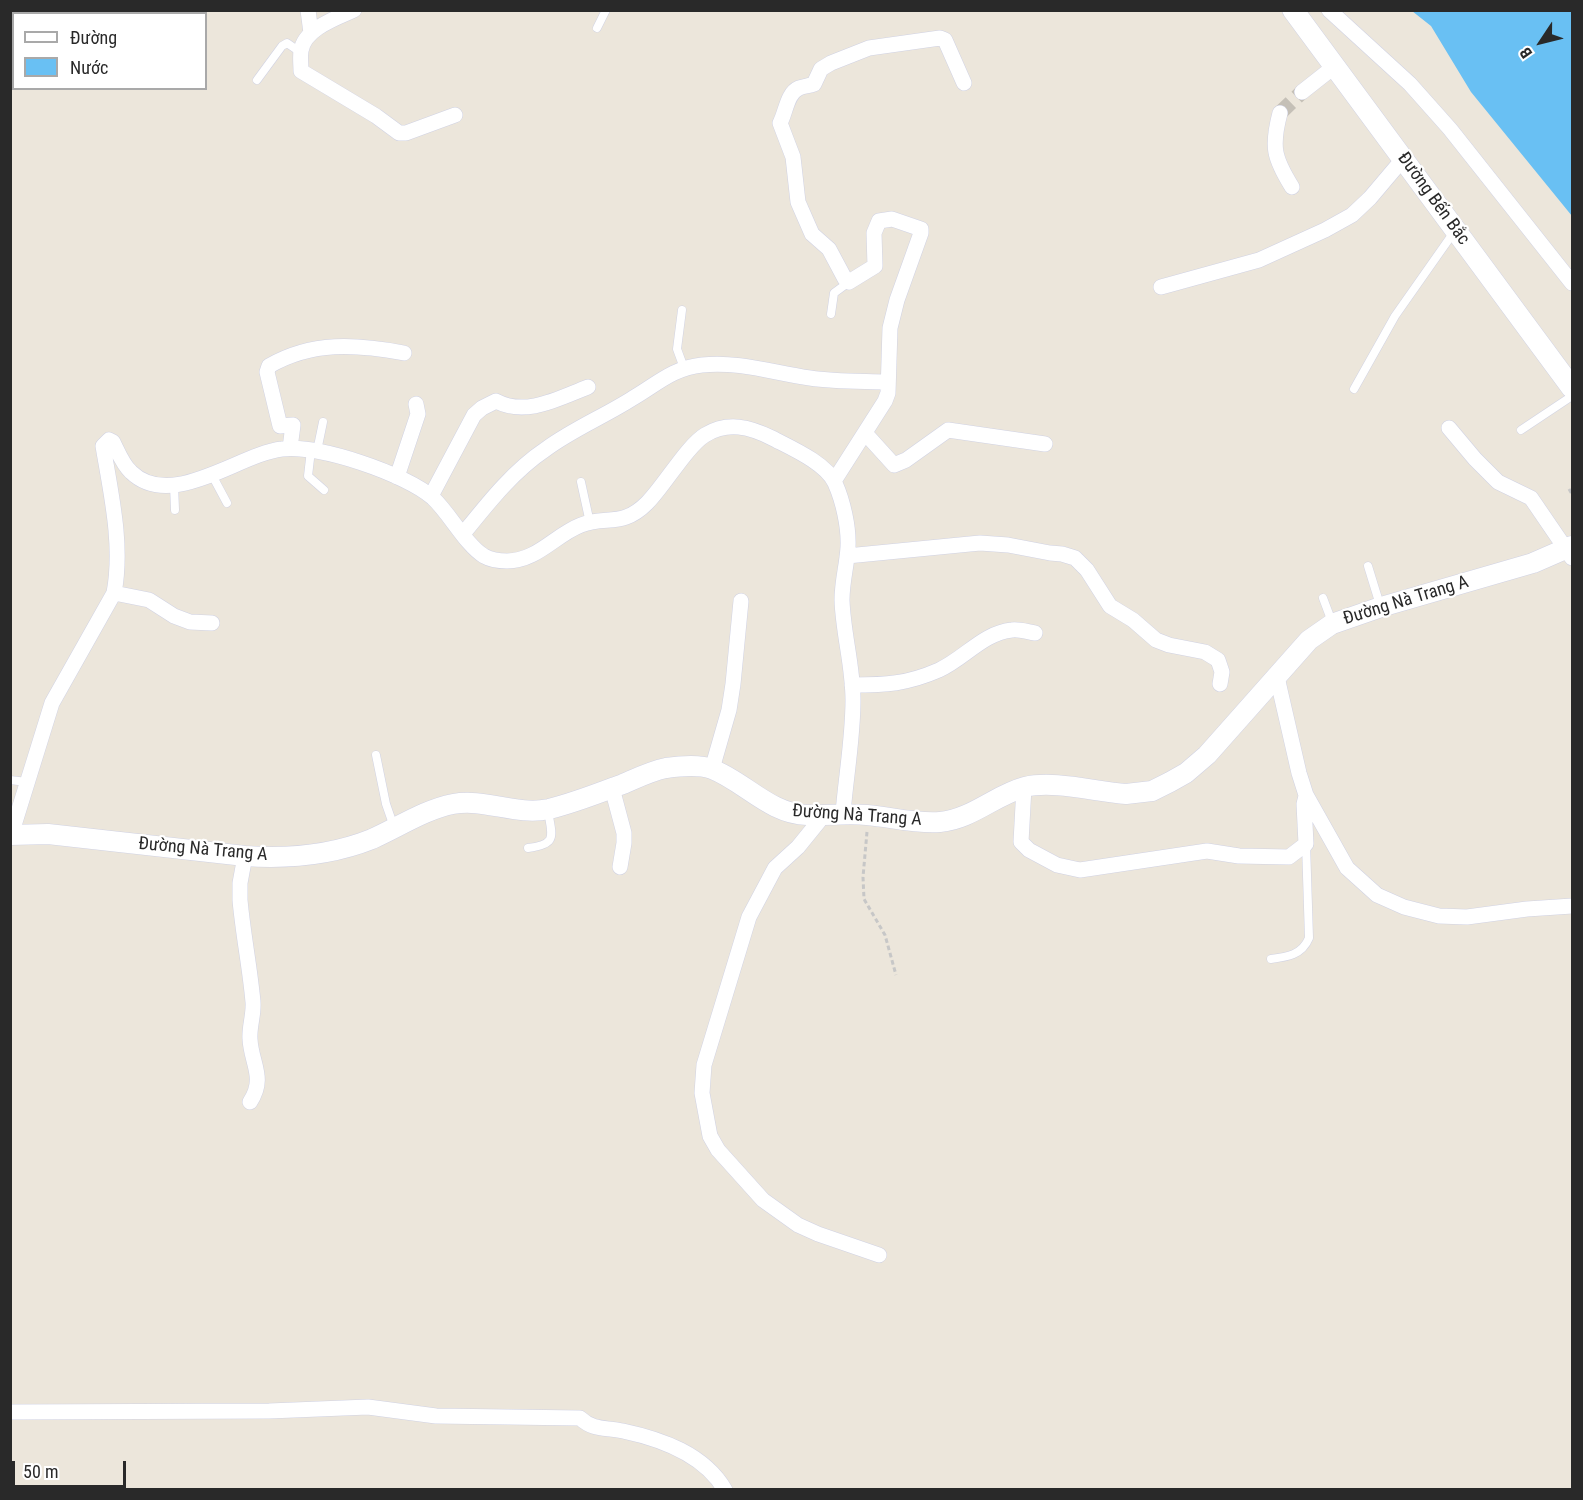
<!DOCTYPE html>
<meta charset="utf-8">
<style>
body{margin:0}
#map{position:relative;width:1583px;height:1500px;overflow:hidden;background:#ece6db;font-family:"Roboto Condensed",sans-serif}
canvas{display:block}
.frame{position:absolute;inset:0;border:12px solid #292929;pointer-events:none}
.legend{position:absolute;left:12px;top:12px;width:195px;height:78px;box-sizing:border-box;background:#fff;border:2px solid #a9a9a9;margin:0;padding:8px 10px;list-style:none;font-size:18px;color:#292929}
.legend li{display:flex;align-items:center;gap:12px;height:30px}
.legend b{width:30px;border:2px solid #a9a9a9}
.north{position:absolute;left:1511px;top:12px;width:60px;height:60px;-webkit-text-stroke:4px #fff;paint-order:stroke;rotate:235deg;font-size:16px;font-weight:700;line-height:24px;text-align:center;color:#292929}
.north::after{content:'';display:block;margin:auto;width:21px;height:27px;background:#292929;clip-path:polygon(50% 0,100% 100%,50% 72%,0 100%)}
.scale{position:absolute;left:12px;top:1461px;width:114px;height:27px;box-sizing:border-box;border:3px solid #292929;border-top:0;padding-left:8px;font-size:18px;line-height:21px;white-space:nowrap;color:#292929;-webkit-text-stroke:4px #fff;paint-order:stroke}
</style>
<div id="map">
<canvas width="1583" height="1500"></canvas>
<div class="frame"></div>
<ul class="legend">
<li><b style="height:8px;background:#fff"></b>Đường</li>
<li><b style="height:16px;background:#69c0f3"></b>Nước</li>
</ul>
<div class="north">B</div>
<div class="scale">50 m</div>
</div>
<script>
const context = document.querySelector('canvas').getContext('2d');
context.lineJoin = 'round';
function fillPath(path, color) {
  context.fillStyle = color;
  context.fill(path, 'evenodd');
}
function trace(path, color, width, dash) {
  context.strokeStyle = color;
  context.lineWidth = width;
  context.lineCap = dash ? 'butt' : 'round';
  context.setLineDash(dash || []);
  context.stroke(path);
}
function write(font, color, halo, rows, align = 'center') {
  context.font = font + ' "Roboto Condensed",sans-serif';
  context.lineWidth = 4.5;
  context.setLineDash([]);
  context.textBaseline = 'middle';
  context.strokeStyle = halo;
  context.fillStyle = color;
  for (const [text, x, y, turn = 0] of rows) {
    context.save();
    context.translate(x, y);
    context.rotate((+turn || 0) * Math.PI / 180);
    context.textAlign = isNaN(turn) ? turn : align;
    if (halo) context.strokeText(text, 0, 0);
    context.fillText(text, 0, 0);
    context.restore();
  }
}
const water = new Path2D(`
 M1412,11H1572V216L1471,92L1431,26Z`);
const minorTunnel = new Path2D(`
 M1280,113L1302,92`);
const path = new Path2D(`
 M1569,489L1572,494
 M867,832L863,877L864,899L885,935L896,975`);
const service = new Path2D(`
 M597,28L606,10
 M257,80L282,46L287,43L300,52
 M682,310L677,349L684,368
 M831,314L834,293L849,282
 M1354,389L1395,316L1454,232
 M1521,430L1572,396
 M311,450L308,476L324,490
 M317,451L323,422
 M212,475L227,503
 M581,482L590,523
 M174,485L175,510
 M1368,566L1380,605
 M1323,598L1332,622
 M376,755L386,804L394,827
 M10,780L27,782
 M528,848C558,844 552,836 548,811
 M1271,959C1287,957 1302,955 1309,938L1306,844`);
const minor = new Path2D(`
 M308,10L311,33
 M354,10C336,18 304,29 301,51C300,57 301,65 301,71L376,116L399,133H406L455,115
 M1329,10L1410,84L1450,129L1572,283
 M1302,92L1335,66
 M1280,113C1271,147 1274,158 1292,187
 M1161,287L1259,260L1325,230L1352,215L1370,198L1403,159
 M1449,428L1475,459L1498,482L1531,498L1572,558
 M865,433L894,465L906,460L948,430L1045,444
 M290,448L293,425L280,426L267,372L269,366C312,341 356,344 404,353
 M397,477L418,414L416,404
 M834,481L885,401L888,393L890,328L897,300L921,233V229L892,219L879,221L874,233L875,266L849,282L845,279L829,249L812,234L798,202L793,157L780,123C786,112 787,93 799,88C804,86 809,86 814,84L821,69L831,63L869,48L940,38L945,40L964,83
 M431,496L474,415L482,408L496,401C526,417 559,398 588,387
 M463,534C488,503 513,471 546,449C573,429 605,416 633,398C657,384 673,368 702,365C739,361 774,373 810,378C836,382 862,381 888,382
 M847,556L980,543L1008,545L1050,553L1062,554L1075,558L1087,570L1110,606L1133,620L1156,640L1169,645L1205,652L1218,660L1222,672L1220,684
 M114,593L149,600L174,616L190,622L212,623
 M1277,677L1299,773L1306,795L1347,868L1377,895L1404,907L1439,916L1467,917L1527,909L1572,906
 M852,685C886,685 907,684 939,670C965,658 983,633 1012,630C1019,629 1028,632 1035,633
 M712,769L729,710L733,684L741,601
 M1024,787L1021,842L1029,850L1057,865L1080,870L1207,851L1239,856L1289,857L1306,844L1304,804L1306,796
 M612,788L624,833V843L620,867
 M824,815L798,847L775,868L749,917L704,1065L702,1093L710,1136L718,1150L763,1200L798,1225L818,1234L879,1255
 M11,835L52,703L114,593C123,545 111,494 103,446L109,440L113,442C118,452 123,465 131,472C171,511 239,454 282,449C318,444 406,474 433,498C450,514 466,545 484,556C491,560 499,561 507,561C537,561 555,535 581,525C607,515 622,528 647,503C664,486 687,446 705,435C728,421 750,427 772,438C791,448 826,463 835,483C843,501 849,527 848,547C847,565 842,581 842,600C843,633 853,666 853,700C853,738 846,776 843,813
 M245,856L240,883V900C243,934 250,968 253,1002C254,1015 249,1027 250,1039C251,1063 266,1078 250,1102
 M10,1412L269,1411L368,1407L436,1416L580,1418C594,1431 605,1427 623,1431C661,1439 704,1454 725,1490`);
const tertiary = new Path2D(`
 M10,835L48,834L245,856C288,859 332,855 372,839C397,828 426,809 453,804C485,798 516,816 549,809C574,803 599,793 623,784C637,778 651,771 666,768C680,766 699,764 712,769C745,782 770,814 807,815C827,816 846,813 867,815C891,817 915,824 940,822C972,819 995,795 1025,787C1054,780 1096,792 1126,794L1152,791L1170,782L1186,773L1207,755L1309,640L1332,624L1381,607L1533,563L1572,546`);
const secondary = new Path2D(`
 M1293,10L1572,388`);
const streetNames = [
 ["Đường Bến Bắc",1433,199,54],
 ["Đường Nà Trang A",1406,601,-17],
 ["Đường Nà Trang A",857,816,4],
 ["Đường Nà Trang A",203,850,5]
];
fillPath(water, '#69c0f3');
trace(minorTunnel, '#c5c0b7', 15, [15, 8]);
trace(service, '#d0d2e3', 9);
trace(minor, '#d0d2e3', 16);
trace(tertiary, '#d0d2e3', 21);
trace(secondary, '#d0d2e3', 22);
trace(path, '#c7c7c7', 3, [4.5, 3]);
trace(service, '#fff', 8);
trace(minor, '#fff', 15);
trace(tertiary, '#fff', 20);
trace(secondary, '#fff', 21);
write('18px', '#292929', '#fff', streetNames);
</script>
